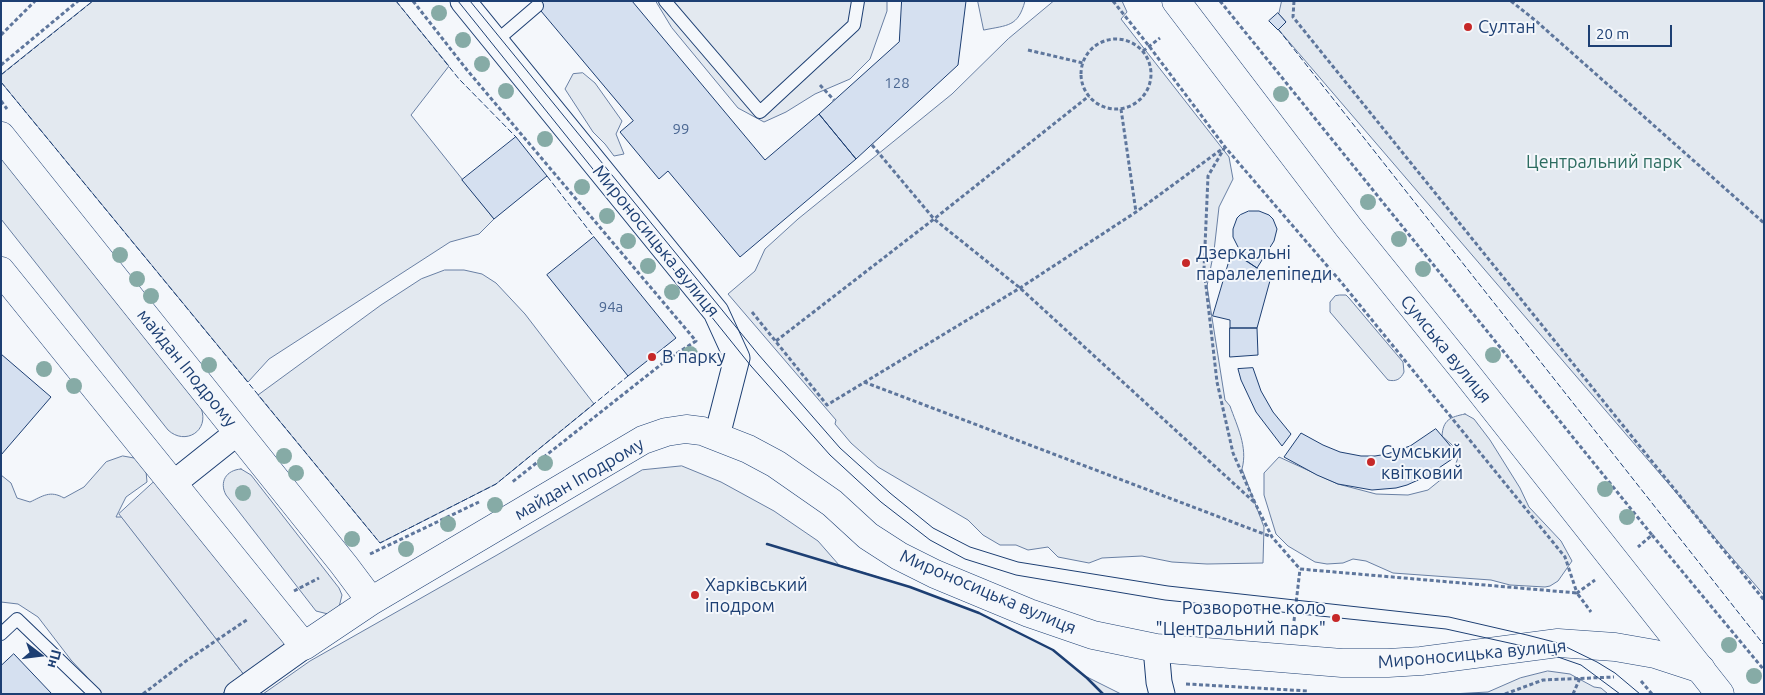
<!DOCTYPE html>
<meta charset="utf-8">
<style>
body{margin:0}
#map{position:relative;width:1765px;height:695px;overflow:hidden;background:#f4f7fb;font-family:Ubuntu,sans-serif}
canvas{display:block}
.frame{position:absolute;inset:0;border:2px solid #1d3f73;pointer-events:none}
.north{position:absolute;left:15px;top:630px;width:50px;height:50px;-webkit-text-stroke:4px #f4f7fb;paint-order:stroke;rotate:105deg;font-size:14px;font-weight:700;line-height:20px;text-align:center;color:#1d3f73}
.north::after{content:'';display:block;margin:auto;width:18px;height:22px;background:#1d3f73;clip-path:polygon(50% 0,100% 100%,50% 72%,0 100%)}
.scale{position:absolute;left:1588px;top:25px;width:84px;height:22px;box-sizing:border-box;border:2px solid #1d3f73;border-top:0;padding-left:6px;font-size:15px;line-height:18px;white-space:nowrap;color:#1d3f73;-webkit-text-stroke:4px #f4f7fb;paint-order:stroke}
</style>
<div id="map">
<canvas width="1765" height="695"></canvas>
<div class="frame"></div>
<div class="north">Пн</div>
<div class="scale">20 m</div>
</div>
<script>
const context = document.querySelector('canvas').getContext('2d');
context.lineJoin = 'round';
function fillPath(path, color) {
  context.fillStyle = color;
  context.fill(path, 'evenodd');
}
function trace(path, color, width, dash) {
  context.strokeStyle = color;
  context.lineWidth = width;
  context.lineCap = dash ? 'butt' : 'round';
  context.setLineDash(dash || []);
  context.stroke(path);
}
function write(font, color, halo, rows, align = 'center') {
  context.font = font + ' Ubuntu,sans-serif';
  context.lineWidth = 4;
  context.setLineDash([]);
  context.textBaseline = 'middle';
  context.strokeStyle = halo;
  context.fillStyle = color;
  for (const [text, x, y, turn = 0] of rows) {
    context.save();
    context.translate(x, y);
    context.rotate((+turn || 0) * Math.PI / 180);
    context.textAlign = isNaN(turn) ? turn : align;
    if (halo) context.strokeText(text, 0, 0);
    context.fillText(text, 0, 0);
    context.restore();
  }
}
const green = new Path2D(`
 M93,1H396L449,66L411,115L494,219L479,234L450,242L269,359L248,382L1,82V75Z
 M656,1H887V11L870,59L850,79L815,94L786,112L764,122L738,108L672,28Z
 M978,1H1025C1018,27 1008,25 984,30Z
 M1054,1H1122L1127,12L1121,19L1229,157L1233,179L1219,207L1214,251L1207,286L1225,400L1230,406C1237,426 1248,447 1242,469L1264,527L1263,563L1207,564L1172,562L1142,556L1102,558L1089,563L1058,557L1048,547L1028,550L1016,545H1000L983,535L968,520L878,467L851,443L835,424L836,420L728,294L755,271L765,249L798,219L952,94L1008,39Z
 M1282,1H1764V595L1278,29L1286,22L1279,14Z
 M583,73L595,83L622,121L616,134L624,154L614,156L605,144L593,132L565,89L573,74Z
 M1,155L201,408C210,431 185,446 168,430L1,219Z
 M445,270H464L482,274L496,283L525,314L594,404L496,484L380,543L258,395L381,305L421,279Z
 M1340,295H1346L1349,298L1403,362L1404,372C1401,379 1396,382 1388,380L1330,312V302L1335,296Z
 M1465,414L1474,419L1490,440L1520,488L1529,507L1561,541L1572,561L1558,581L1550,586L1545,587L1510,585L1491,580L1393,573L1366,561L1353,559L1343,563L1327,564L1315,562L1288,546L1276,534L1264,495V473L1279,457L1338,484L1376,494L1408,495L1428,490L1454,469L1460,452L1442,436C1443,420 1450,417 1465,414Z
 M123,456L145,460L147,482L126,497L116,517H122L245,676L222,694H85L87,677L71,660L38,617L18,604L1,602V475L11,483L17,498L30,502C43,496 50,490 64,498L84,487L106,462Z
 M682,466L721,482L774,511L818,541L839,565L910,587L979,613L1053,650L1083,675L1121,694H263L310,661L497,555L642,470Z
 M241,469L251,475L339,588L342,595L339,607L328,614L316,611L226,495C219,482 226,470 241,469Z
 M1548,671L1570,674L1594,687L1601,688L1608,694H1451L1488,692L1520,678Z`);
const parking = new Path2D(`
 M155,481L287,645L245,676L119,514Z`);
const building = new Path2D(`
 M533,1H632L765,160L819,114L856,159L740,257L668,171L659,179L620,132L633,121Z
 M902,1H966L958,65L856,159L819,114L899,42Z
 M1278,13L1286,22L1278,30L1269,21Z
 M516,137L547,176L494,219L462,180Z
 M1249,211H1259L1269,215L1273,219L1277,229L1274,241L1257,268L1241,257L1243,252L1238,247L1233,237V229L1237,218L1240,215Z
 M594,237L676,338L628,376L547,275Z
 M1232,252L1271,277L1257,328H1230V320L1213,316Z
 M1230,328H1257L1258,355L1230,357Z
 M1,354L51,397L1,455Z
 M1253,368L1261,391L1273,412L1291,434L1282,446L1256,412L1241,380L1238,369Z
 M1436,429L1458,455L1427,476L1407,485L1396,488L1372,490L1338,484L1317,475L1284,457L1301,433L1323,445L1340,452L1361,456H1375L1387,454L1410,446Z
 M14,654L52,694H1V666Z`);
const path = new Path2D(`
 M413,1L467,70L696,341L668,359L511,483
 M1113,1L1149,46L1225,147L1341,282L1565,557L1577,593L1595,580
 M1220,1L1652,535L1638,547
 M1294,1L1293,17L1764,600
 M1511,1L1536,21L1764,223
 M1,35L35,1
 M1081 74a35 35 0 1 1 70 0a35 35 0 1 1-70 0Z
 M1028,50L1083,63
 M1143,51L1160,38
 M1,65L78,1
 M820,85L834,100
 M1,101L7,109
 M1121,109L1136,212
 M872,145L934,219L1020,288L1254,502
 M1225,147L1208,176L1204,269L1217,382L1233,453L1255,503L1272,537L1300,569L1577,593L1591,612
 M752,312L827,405L1020,288L1136,212L1222,149
 M776,341L934,219L1089,96
 M864,382L1272,537
 M1652,535L1764,670
 M370,554L479,502
 M294,591L319,578
 M1294,621L1300,569
 M1641,681L1652,694
 M1186,684L1309,691
 M143,694L186,661L248,619
 M1505,694L1543,680L1614,677
 M1573,694L1580,678`);
const service = new Path2D(`
 M665,1L760,112L854,25L858,1
 M495,42L537,6
 M1,634L17,619L95,694`);
const minor = new Path2D(`
 M463,1L716,312L737,358L717,436
 M174,483L238,432
 M1156,648L1159,682L1162,694
 M237,694L304,646`);
const tertiary = new Path2D(`
 M1,136L344,565L371,601
 M1,271L304,646L371,601L643,440L666,432L686,429L702,431L748,449L776,464L832,503L868,536L899,556L935,574L1029,613L1093,635L1156,648L1342,663H1388L1421,661L1558,643L1615,647L1655,654L1701,669`);
const primary = new Path2D(`
 M1176,1L1349,228L1463,369L1720,694`);
const tram = new Path2D(`
 M458,1L751,366L830,455L881,502L930,540L965,559L1016,575L1165,600L1446,629L1532,648L1581,665L1620,694
 M470,1L758,354L840,448L890,493L933,528L970,547L1018,562L1168,586L1449,617L1527,635L1558,643L1597,662L1615,673L1640,694`);
const fence = new Path2D(`
 M396,1L459,79L516,137
 M1278,29L1764,645
 M1,75L93,1
 M1,82L380,543L496,484L628,376
 M547,176L594,237`);
const wall = new Path2D(`
 M767,544L910,587L979,613L1053,650L1087,678L1103,694`);
const trees = [
 [439,13],
 [463,40],
 [482,64],
 [506,91],
 [1281,94],
 [545,139],
 [582,187],
 [1368,202],
 [607,216],
 [1399,239],
 [628,241],
 [120,255],
 [648,266],
 [1423,269],
 [137,279],
 [672,292],
 [151,296],
 [690,354],
 [1493,355],
 [209,365],
 [44,369],
 [74,386],
 [284,456],
 [545,463],
 [296,473],
 [1605,489],
 [243,493],
 [495,505],
 [1627,517],
 [448,524],
 [352,539],
 [406,549],
 [1729,645],
 [1754,676]
];
const markers = [
 [1468,27,5,"#c62828"],
 [1186,263,5,"#c62828"],
 [652,357,5,"#c62828"],
 [1371,462,5,"#c62828"],
 [695,595,5,"#c62828"],
 [1336,618,5,"#c62828"]
];
const numberNames = [
 ["128",897,83],
 ["99",681,129],
 ["94а",611,307]
];
const poiNames = [
 ["Султан",1478,27],
 ["Дзеркальні",1196,253],
 ["паралелепіпеди",1196,274],
 ["В парку",662,357],
 ["Сумський",1381,452],
 ["квітковий",1381,473],
 ["Харківський",705,585],
 ["іподром",705,606],
 ["Розворотне коло",1326,608,"right"],
 ["\"Центральний парк\"",1326,629,"right"]
];
const parkNames = [
 ["Центральний парк",1604,162]
];
const streetNames = [
 ["Мироносицька вулиця",656,241,51],
 ["Сумська вулиця",1446,349,51],
 ["майдан Іподрому",187,368,51],
 ["майдан Іподрому",579,479,-30],
 ["Мироносицька вулиця",988,592,23],
 ["Мироносицька вулиця",1472,654,-5]
];
fillPath(green, '#e3e9f0');
trace(green, '#687fa3', 1);
fillPath(parking, '#e3e8f0');
trace(parking, '#687fa3', 1);
fillPath(building, '#d5e0f0');
trace(building, '#1d3f73', 1);
trace(service, '#1d3f73', 14);
trace(minor, '#1d3f73', 27);
trace(tertiary, '#1d3f73', 29);
trace(primary, '#1d3f73', 29);
trace(path, '#5e769c', 3, [4, 2.5]);
trace(service, '#f4f7fb', 12);
trace(minor, '#f4f7fb', 25);
trace(tertiary, '#f4f7fb', 28);
trace(primary, '#f4f7fb', 28);
trace(tram, '#1d3f73', 1);
trace(fence, '#1d3f73', 1, [6, 2.5]);
trace(wall, '#1d3f73', 2.5);
context.fillStyle = '#86aba6';
for (const [x, y] of trees) {
  context.beginPath();
  context.arc(x, y, 8, 0, 2 * Math.PI);
  context.fill();
}
for (const [x, y, r, color] of markers) {
  const dot = new Path2D();
  dot.arc(x, y, r, 0, 2 * Math.PI);
  context.fillStyle = color;
  context.fill(dot);
  trace(dot, '#f4f7fb', 2);
}
write('15px', '#4b6792', null, numberNames);
write('18px', '#1d3f73', '#f4f7fb', poiNames, 'left');
write('18px', '#2c6c60', '#f4f7fb', parkNames);
write('18px', '#1d3f73', '#f4f7fb', streetNames);
</script>
